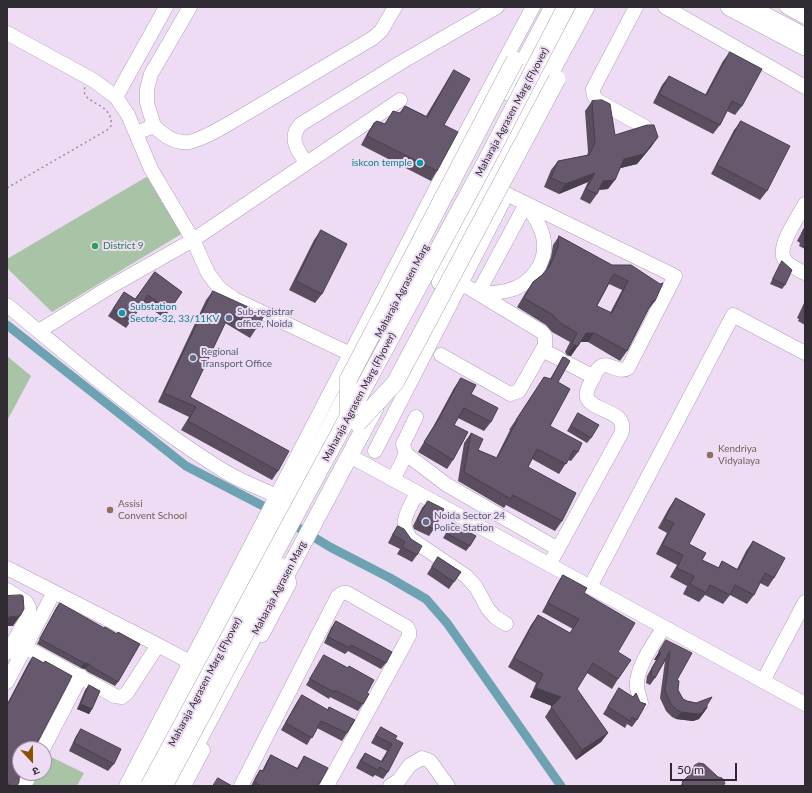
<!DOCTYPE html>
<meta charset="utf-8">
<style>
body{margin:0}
#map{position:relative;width:812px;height:793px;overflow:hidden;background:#eddcf3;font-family:Lato,"Noto Sans Devanagari",sans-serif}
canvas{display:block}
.frame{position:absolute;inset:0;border:8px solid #302a32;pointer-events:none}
.north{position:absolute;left:12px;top:741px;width:40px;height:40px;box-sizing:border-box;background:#eddcf3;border:1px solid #a195a6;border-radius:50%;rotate:158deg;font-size:11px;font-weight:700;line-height:16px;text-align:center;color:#302a32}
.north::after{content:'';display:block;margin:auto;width:14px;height:18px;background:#875100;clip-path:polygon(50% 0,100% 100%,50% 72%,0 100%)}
.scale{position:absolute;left:670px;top:763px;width:67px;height:18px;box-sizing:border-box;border:2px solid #302a32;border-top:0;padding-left:5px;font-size:12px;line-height:14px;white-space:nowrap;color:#302a32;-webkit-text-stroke:3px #eddcf3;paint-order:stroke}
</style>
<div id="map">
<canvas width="812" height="793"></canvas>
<div class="frame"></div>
<div class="north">उ</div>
<div class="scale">50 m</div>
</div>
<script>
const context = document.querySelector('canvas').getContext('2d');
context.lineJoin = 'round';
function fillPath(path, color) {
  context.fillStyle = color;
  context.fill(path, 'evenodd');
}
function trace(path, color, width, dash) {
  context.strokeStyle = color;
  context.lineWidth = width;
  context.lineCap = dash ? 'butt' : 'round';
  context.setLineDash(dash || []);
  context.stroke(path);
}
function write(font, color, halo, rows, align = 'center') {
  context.font = font + ' Lato,sans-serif';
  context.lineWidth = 4;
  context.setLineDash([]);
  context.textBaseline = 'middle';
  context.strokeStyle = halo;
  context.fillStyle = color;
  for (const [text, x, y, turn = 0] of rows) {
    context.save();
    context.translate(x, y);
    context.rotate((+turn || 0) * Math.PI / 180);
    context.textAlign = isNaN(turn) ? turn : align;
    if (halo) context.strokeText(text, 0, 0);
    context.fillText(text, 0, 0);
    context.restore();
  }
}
const green = new Path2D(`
 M148,176L183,233L52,312L7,268V259Z
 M7,356L31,376L7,421Z
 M47,755L84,773L77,786H32L38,773H44V761Z`);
const canal = new Path2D(`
 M7,325L186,466L265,507
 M289,522L330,547L390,578L426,599L447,623L561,786`);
const path = new Path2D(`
 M7,188L107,130L111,126C114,101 79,105 85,87`);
const minor = new Path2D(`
 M636,7L593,89C593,95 594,97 598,101L645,127
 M665,7L805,87
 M752,7L805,35
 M787,7L805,17
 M7,33L93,80L116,97L128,115L151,169L193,240L208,273L219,288L234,299L359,358
 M116,97L166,7
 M154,126L147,103V89L151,74L190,7
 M136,133L154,126C163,135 176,144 189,142C206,139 236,119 252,110C292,86 333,62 373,38L381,31L395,7
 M306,162C297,150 288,137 301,124L400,63L497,7
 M490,186L675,276L628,368C618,375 607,359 599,368C595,372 593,379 590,384C572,415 632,404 621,434L549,565
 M805,204C798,217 777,246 784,259C789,266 798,270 805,273
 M478,293C487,293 497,293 506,291C531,286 549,261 543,236C540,224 533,214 526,204
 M478,293L526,204
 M7,305C76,362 148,424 224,471C243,483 264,489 284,500
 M39,331L110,287L193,240L400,100
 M542,350L560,359
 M441,355L510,394L519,391L545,345V336L542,332L461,283
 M567,363L594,377
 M416,417L403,444L406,454L410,457L447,485L558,549
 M375,451L507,194
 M350,456L805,704
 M393,480L406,454
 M417,493C409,510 397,523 411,539L466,576L476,587L488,609L495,617L506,624
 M7,568L158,645L199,667
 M590,587L733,315L805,353
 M7,590L26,602L29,607V615L7,653
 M262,635L289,584V581
 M25,647L115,696L122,697L127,693L158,645
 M763,681L805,602
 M7,682L54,592
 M641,703C640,698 638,693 637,688C635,668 654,643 664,627
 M43,749L81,676
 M24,786L31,773
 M126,786L442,177L533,7
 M184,786L203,750
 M241,786L338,596L343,593H347L407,627L409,631V636L327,786
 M390,786L399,780L410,765L422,758L430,761L448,786`);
const major = new Path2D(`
 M729,7L805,47
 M508,92L553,7
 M440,282L489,186L586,7
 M278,590L375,408
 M138,786L351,387
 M174,786L262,620`);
const majorBridge = new Path2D(`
 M348,416V380L515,60
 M358,423L395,383L557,79
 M149,786L484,165L566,7
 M164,786L281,567`);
const wall = new Path2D(`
 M730,52L742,106L735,115L727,111L720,125L713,134L653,103L662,85L669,76L705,95L723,61Z
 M454,70L444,125L437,171L431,181L361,145L368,132L374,123L384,124L400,113L405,106L426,116L448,79Z
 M592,101L615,135L658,137L651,147L637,164L620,168L608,189L599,190L597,194L590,204L580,199L588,182L559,194L544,187L551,170L558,161L587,155L588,152L585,111Z
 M741,121L767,191L760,200L711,174L734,130Z
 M805,226V249L799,246L800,243L797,241Z
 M321,230L322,294L315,303L289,290L314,240Z
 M559,236L612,265H631L648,310L627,351L620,361L588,342H580L571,356L567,355L565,352L570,342L552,332L546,325L517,307L526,292L533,282L542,275L545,272L551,257L553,245ZM609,284L622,290L610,313L597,306Z
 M782,261L785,285L782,289L770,284L779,266Z
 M155,272L182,292L164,318L143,303L126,328L108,316L124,292L135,299Z
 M213,291L256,329L250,338L225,323L190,397L278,471L272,480L181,430L189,417L158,402L206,300Z
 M805,301V325L798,321L799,319L797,318Z
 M563,357L558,382L550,426L578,452L571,461L568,460L559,474L532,459L528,467L562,521L555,531L506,505L504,508L458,481L464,443L471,433L478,450L496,458L510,430H509L538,387L544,377L550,379L557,367Z
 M461,378L471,394L491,422L484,431L458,418L454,425L453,460L447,469L418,452L433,427L454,388Z
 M578,413L591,438L587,443L567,431Z
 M676,498L689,544L702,560L718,568L722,561L737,569L746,551L753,541L774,578L768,587L760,583L754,595L747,604L730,595L723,604L705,595L699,602L683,594L687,586L670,577L677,565L656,554L667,533L658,528L669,508Z
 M428,501L434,529L429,536L414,529L413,526L422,508Z
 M452,523L470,546L466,551L443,538Z
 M398,526L411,539L417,555L412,562L397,554L400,549L388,543L393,533Z
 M438,557L461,572L449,589L427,574Z
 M563,575L584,593L618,652V679L612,689L587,673L577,689L608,733L601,742L576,760L545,717L552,706L530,697L536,683L508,667L531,625L538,615L570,633L573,629L542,612L557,584Z
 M60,603L118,682L115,686L88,672L85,669L81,668L37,644L56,608Z
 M336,621L386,663L381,669L348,651L345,654L324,643L331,628Z
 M666,640L677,680L678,690L683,699L687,701L707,705V708L699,719L693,721L676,719L672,717L666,711L660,698L665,661L655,678L650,685L646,683L647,676L656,660H654Z
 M324,655L367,693L363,704L358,711L330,697L329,699L306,685Z
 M33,657L19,778L17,786H7V704L29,662Z
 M89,685L92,709L89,714L77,709L85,690Z
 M619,688L633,697L636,693L637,720L632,727L627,724L625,728L603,714Z
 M302,695L327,710L329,707L347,733L342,741L317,728L307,745L281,730L297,702Z
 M381,727L395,739L388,772L383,779L375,775L373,777L356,768L360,760L365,753L381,761L387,751L371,743L376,734Z
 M81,729L114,764L108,771L69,751L76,736Z
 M271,755L297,768L304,756L318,786H251L256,776L260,770L262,771L267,761Z
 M694,766L723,786H680L688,777Z`);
const shadedWall = new Path2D(`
 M658,137L651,147L637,164L617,169L624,159Z
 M595,173L588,182L559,194L565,184Z
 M615,180L608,189L596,190L603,181Z
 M653,300L655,301L648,310Z
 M586,333H594L588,342H579Z
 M574,345L578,346L571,356L567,355Z
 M20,616L13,626H7V617Z
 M659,652L661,653L656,660H654Z
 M84,663L89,664L85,669L81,668Z
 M536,688L561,697L554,707L530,697Z
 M81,704L92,709L89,714L77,709Z
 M707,708L699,719L693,721L676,719L681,712L703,710Z
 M608,733L601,742L576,760L582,750Z`);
const building = new Path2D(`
 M730,52L762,69L742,106L732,101L720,125L659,94L669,76L706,95Z
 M454,70L470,79L444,125L458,132L437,171L367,136L374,123L377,121L385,124L393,111L400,113L405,106L427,117Z
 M602,100L610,104L615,135L647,125H654L658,137L644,154L624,159L615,180L603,181L597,194L586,189L595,173L565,184L551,178L558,161L589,155L595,143L592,101Z
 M741,121L790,146L767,191L717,165Z
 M805,228V235L802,233Z
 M321,230L347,244L322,294L296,281Z
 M559,236L612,265H631L660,284L663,283L655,301L653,300L627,351L594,333H586L578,346L574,345L572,343L577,333L559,322L553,315L524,298L533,282L542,275L550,266L558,247ZM614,274L628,281L612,313L597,306Z
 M782,261L792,270L785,285L773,279Z
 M155,272L182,292L169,311L148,295L131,321L113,309L124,292L135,299Z
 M213,291L246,306L264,316L256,329L230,313L190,397L289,451L278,471L188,421L196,407L164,393Z
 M563,357L566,358L570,361L558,382L570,389L550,426L582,443L578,452L574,450L566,464L537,449L528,467L576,493L562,521L513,495L511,499L464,472L471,433L483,439L478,450L497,458L517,421L516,420L544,377L551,379Z
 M461,378L476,385L471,394L498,408L491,422L464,408L454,425L468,432L453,460L424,442L440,417Z
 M578,413L599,425L591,438L571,426Z
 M676,498L705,514L689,544L706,553L702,560L719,568L722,561L738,570L753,541L785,558L774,578L765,573L754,595L735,585L730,595L710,585L706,593L690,584L694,576L677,568L683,555L662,545L674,523L665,519Z
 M428,501L444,509L434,529L419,522L418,518Z
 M452,523L476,536L470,546L446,533Z
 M398,526L404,529L411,539L422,546L417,555L402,547L405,542L393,535Z
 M438,557L461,572L454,582L432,567Z
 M563,575L587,588L584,593L635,623L618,652L631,660L618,679L593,663L577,689L608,733L582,750L551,707L561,697L536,688L543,674L514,658L538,615L570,633L579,619L548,603Z
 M21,595L23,596L24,609L20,616L7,617V596Z
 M60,603L104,628L105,627L117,634L118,632L140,644L118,682L92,667L89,664L84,663L40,639Z
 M336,621L392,652L386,663L351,645L350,648L328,637Z
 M666,640L692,653L677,680L679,681L678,690L683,699L687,701L696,703L712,697L707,705V708L703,710L704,712L698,714L681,712L677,710L671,704L665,691L670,651L655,678L651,675L652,668L661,653L659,652Z
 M324,655L348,668L349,666L374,680L367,693L369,694L363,704L335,690L334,692L310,679Z
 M33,657L44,663L45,661L72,676L34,749H20V773H21L19,778V782L17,786H12L7,783V706Z
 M89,685L100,691L92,709L81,704Z
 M619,688L633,697L636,693L640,702L646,704L637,720L632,717L630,721L608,707Z
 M302,695L328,710L329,707L355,720L347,733L321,721L312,738L286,723Z
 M381,727L397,736L395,739L403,743L388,772L380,767L378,770L361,761L365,753L382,762L392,744L376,736Z
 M81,729L121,749L114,764L74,743Z
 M271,755L298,769L304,756L328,768L318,786H261L254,782L260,770L263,771Z
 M699,763L704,764L718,777L722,778L725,783L723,786H683L682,782L694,770V766Z
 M218,778L232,786H213Z`);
const markers = [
 [420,163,4,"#0f9aa8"],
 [95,246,4,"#2e9e5b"],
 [122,313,4,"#0f9aa8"],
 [229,318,4,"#5c6f8a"],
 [193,358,4,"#5c6f8a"],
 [710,455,4,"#8d6e63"],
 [110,510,4,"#8d6e63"],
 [426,522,4,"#5c6f8a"]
];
const streetNames = [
 ["Maharaja Agrasen Marg (Flyover)",512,112,-62],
 ["Maharaja Agrasen Marg",402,291,-62],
 ["Maharaja Agrasen Marg (Flyover)",359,397,-62],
 ["Maharaja Agrasen Marg",279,588,-62],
 ["Maharaja Agrasen Marg (Flyover)",205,682,-62]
];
const cultureNames = [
 ["iskcon temple",412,163],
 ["Substation",130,307,"left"],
 ["Sector-32, 33/11KV",130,319,"left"]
];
const leisureNames = [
 ["District 9",103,246]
];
const serviceNames = [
 ["Sub-registrar",237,312],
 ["office, Noida",237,324],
 ["Regional",201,352],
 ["Transport Office",201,364],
 ["Noida Sector 24",434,516],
 ["Police Station",434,528]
];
const educationNames = [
 ["Kendriya",718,449],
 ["Vidyalaya",718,461],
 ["Assisi",118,504],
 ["Convent School",118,516]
];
fillPath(green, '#a8c3a5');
trace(canal, '#6da2b2', 9);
trace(minor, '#b1a1b7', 15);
trace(major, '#b1a1b7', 18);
trace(path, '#9b8fa0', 1.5, [2, 3]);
trace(minor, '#fff', 14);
trace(major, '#fff', 17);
trace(majorBridge, '#b1a1b7', 18, []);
trace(majorBridge, '#fff', 17);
fillPath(wall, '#594d5e');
fillPath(shadedWall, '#483e4c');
fillPath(building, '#67596d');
trace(building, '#483e4c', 1);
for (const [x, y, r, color] of markers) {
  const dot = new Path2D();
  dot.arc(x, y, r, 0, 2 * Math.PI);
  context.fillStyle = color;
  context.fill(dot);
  trace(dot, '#eddcf3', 1.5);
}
write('10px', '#302a32', '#eddcf3', streetNames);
write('10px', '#0d838f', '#eddcf3', cultureNames, 'right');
write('10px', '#27864d', '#eddcf3', leisureNames, 'left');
write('10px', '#4e5e75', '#eddcf3', serviceNames, 'left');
write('10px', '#785e54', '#eddcf3', educationNames, 'left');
</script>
